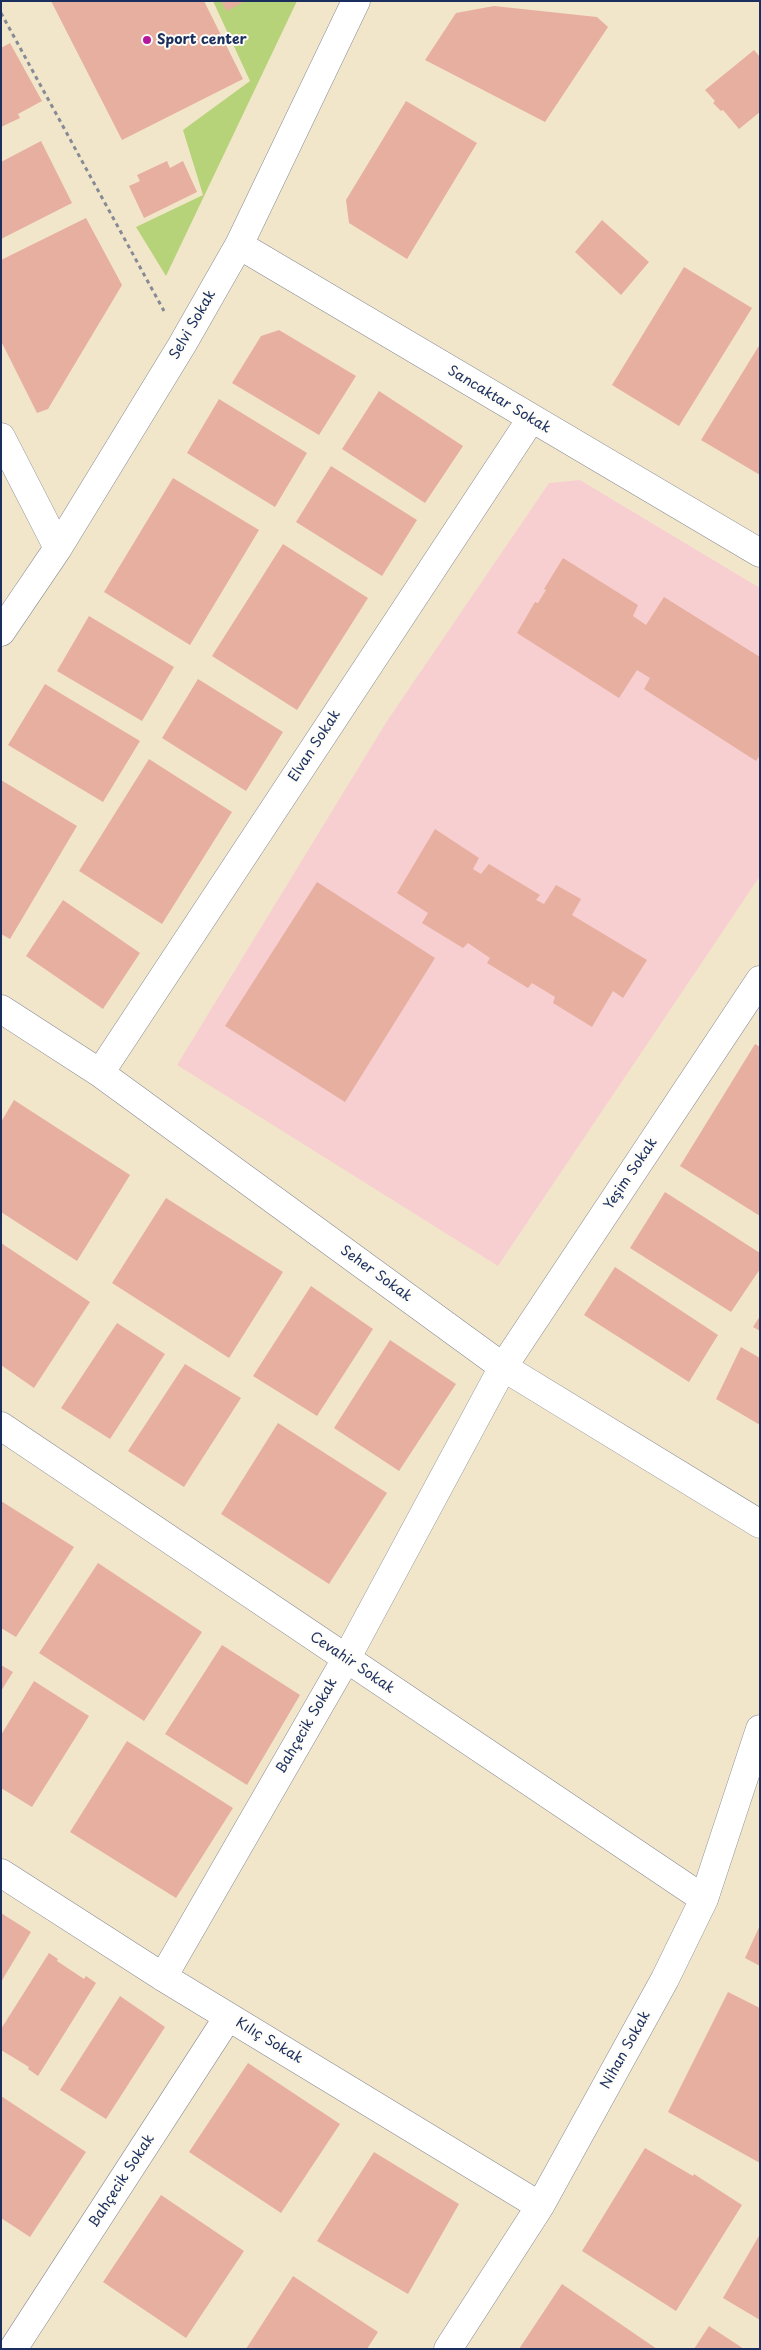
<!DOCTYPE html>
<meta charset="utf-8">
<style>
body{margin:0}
#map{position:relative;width:761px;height:2350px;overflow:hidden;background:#f2e6ca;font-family:"Playpen Sans",sans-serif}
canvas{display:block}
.frame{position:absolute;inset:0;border:2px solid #1b2f5e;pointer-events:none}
</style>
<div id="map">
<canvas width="761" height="2350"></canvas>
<div class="frame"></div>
</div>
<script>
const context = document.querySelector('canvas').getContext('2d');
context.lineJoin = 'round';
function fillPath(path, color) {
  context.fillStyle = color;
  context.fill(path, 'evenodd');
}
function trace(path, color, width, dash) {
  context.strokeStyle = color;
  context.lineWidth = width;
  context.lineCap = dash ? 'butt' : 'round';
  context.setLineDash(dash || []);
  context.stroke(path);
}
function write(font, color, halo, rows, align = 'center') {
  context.font = font + ' "Playpen Sans",sans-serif';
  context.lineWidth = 4;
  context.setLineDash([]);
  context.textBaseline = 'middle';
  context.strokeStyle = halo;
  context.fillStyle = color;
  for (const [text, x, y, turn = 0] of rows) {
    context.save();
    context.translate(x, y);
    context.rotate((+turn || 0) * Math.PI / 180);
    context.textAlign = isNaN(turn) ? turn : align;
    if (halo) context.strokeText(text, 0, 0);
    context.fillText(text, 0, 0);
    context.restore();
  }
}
const built = new Path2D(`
 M580,480L760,588V876L498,1266L177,1065L387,721L549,483Z`);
const green = new Path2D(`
 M213,1H297L166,276L136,227L203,195L183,130L250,81Z`);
const building = new Path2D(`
 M51,1H204L243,79L122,140Z
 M221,1H245L227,11Z
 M494,6L597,17L608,27L545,122L425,60L456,13Z
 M10,43L42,101L18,114L20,118L1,127V48Z
 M754,50L760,57V112L739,129L723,110L721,111L713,103L715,101L705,90Z
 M406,101L477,143L407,259L349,223L346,200Z
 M41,141L72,203L1,239V162Z
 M167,161L170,168L183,161L197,192L144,218L129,186L140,181L137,175Z
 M86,218L122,285L48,409L37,413L1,341V260Z
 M602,220L649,262L621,295L575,252Z
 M684,267L752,308L679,426L612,385Z
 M279,330L356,376L319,435L232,383L261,336Z
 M760,344V475L701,440Z
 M379,391L463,446L425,503L342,449Z
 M219,399L307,453L275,507L187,453Z
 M331,466L417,520L382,576L296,522Z
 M173,478L259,530L190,645L104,592Z
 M283,544L368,598L297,710L212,656Z
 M563,558L638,605L633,616L646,625L664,597L760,657V755L756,761L644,689L650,678L637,670L619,698L517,633L535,602L538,603L546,590L544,589Z
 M89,616L174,667L142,721L57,671Z
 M198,679L283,732L246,791L162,738Z
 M45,684L140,741L103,802L8,745Z
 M149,759L232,812L162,924L79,871Z
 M1,780L77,826L10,939L1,934Z
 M435,829L479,858L473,869L481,874L489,864L540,895L536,900L544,904L556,885L581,899L572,915L647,960L623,998L613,991L592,1027L553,1003L555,997L532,983L528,988L487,963L490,958L468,943L463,948L422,923L428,913L397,893Z
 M317,882L435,958L345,1102L225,1026Z
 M63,900L140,953L103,1009L26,956Z
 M755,1044L760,1047V1216L680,1166Z
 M14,1100L130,1175L77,1261L1,1212V1122Z
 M665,1192L760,1253V1269L731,1312L630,1248Z
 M166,1198L283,1272L229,1358L112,1283Z
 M1,1243L90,1302L34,1388L1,1365Z
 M615,1267L718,1335L689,1382L584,1315Z
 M311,1286L373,1329L317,1416L253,1376Z
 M760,1316V1331L753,1327Z
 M117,1323L165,1354L110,1439L61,1408Z
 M390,1340L456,1384L399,1471L334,1428Z
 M741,1347L760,1358V1425L716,1399Z
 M185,1364L241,1398L184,1487L128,1451Z
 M278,1423L387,1493L329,1584L221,1514Z
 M1,1501L74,1547L16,1637L1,1628Z
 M98,1563L202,1632L144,1721L39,1653Z
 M222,1645L300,1695L247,1785L165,1734Z
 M1,1665L13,1672L1,1691Z
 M34,1681L89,1716L32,1807L1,1788V1735Z
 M127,1741L233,1808L176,1898L70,1832Z
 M1,1913L31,1932L1,1982Z
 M760,1925V1966L745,1958Z
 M49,1953L58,1959L57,1961L84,1979L86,1976L96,1983L38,2076L28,2069L29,2067L1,2050V2029Z
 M728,1992L760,2008V2163L668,2112Z
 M120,1996L165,2027L106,2119L60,2090Z
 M248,2063L340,2124L281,2213L189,2152Z
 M1,2096L86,2152L30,2237L1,2218Z
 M645,2148L693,2176L694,2174L742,2205L676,2311L582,2251Z
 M374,2152L459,2204L408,2294L317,2241Z
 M161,2195L244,2251L186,2338L103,2282Z
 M760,2234V2320L723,2298Z
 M293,2276L378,2332L367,2349H246Z
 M562,2284L657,2349H519Z
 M709,2326L744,2349H694Z`);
const path = new Path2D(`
 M1,13L164,311`);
const minor = new Path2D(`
 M239,245L760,553
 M1,437L58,548
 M1,632L58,548L182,345L239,245L356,1
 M1,1009L100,1073L503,1367L760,1524
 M100,1073L531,419
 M1,1426L704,1899
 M1,1873L163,1977L540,2206
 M163,1977L346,1659L503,1367L760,980
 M13,2349L228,2017
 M448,2349L540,2206L665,1979L704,1899L760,1729`);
const markers = [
 [147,40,5,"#b5179e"]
];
const poiNames = [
 ["Sport center",157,40]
];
const streetNames = [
 ["Selvi Sokak",193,325,-60],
 ["Sancaktar Sokak",499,400,31],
 ["Elvan Sokak",315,746,-57],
 ["Yeşim Sokak",631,1174,-56],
 ["Seher Sokak",376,1274,36],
 ["Cevahir Sokak",352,1663,34],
 ["Bahçecik Sokak",307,1726,-60],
 ["Kılıç Sokak",269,2041,31],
 ["Nihan Sokak",626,2050,-61],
 ["Bahçecik Sokak",122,2181,-57]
];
fillPath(built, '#f7cfd0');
fillPath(green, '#b7d37a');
fillPath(building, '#e7afa0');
trace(minor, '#868a94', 29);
trace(path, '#868a94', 3, [4, 4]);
trace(minor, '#fff', 28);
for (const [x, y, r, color] of markers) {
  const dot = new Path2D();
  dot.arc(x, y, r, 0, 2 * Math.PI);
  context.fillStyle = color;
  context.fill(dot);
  trace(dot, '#fdfcf7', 2);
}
write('bold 14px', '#1b2f5e', '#fdfcf7', poiNames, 'left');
write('14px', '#1b2f5e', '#fdfcf7', streetNames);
</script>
